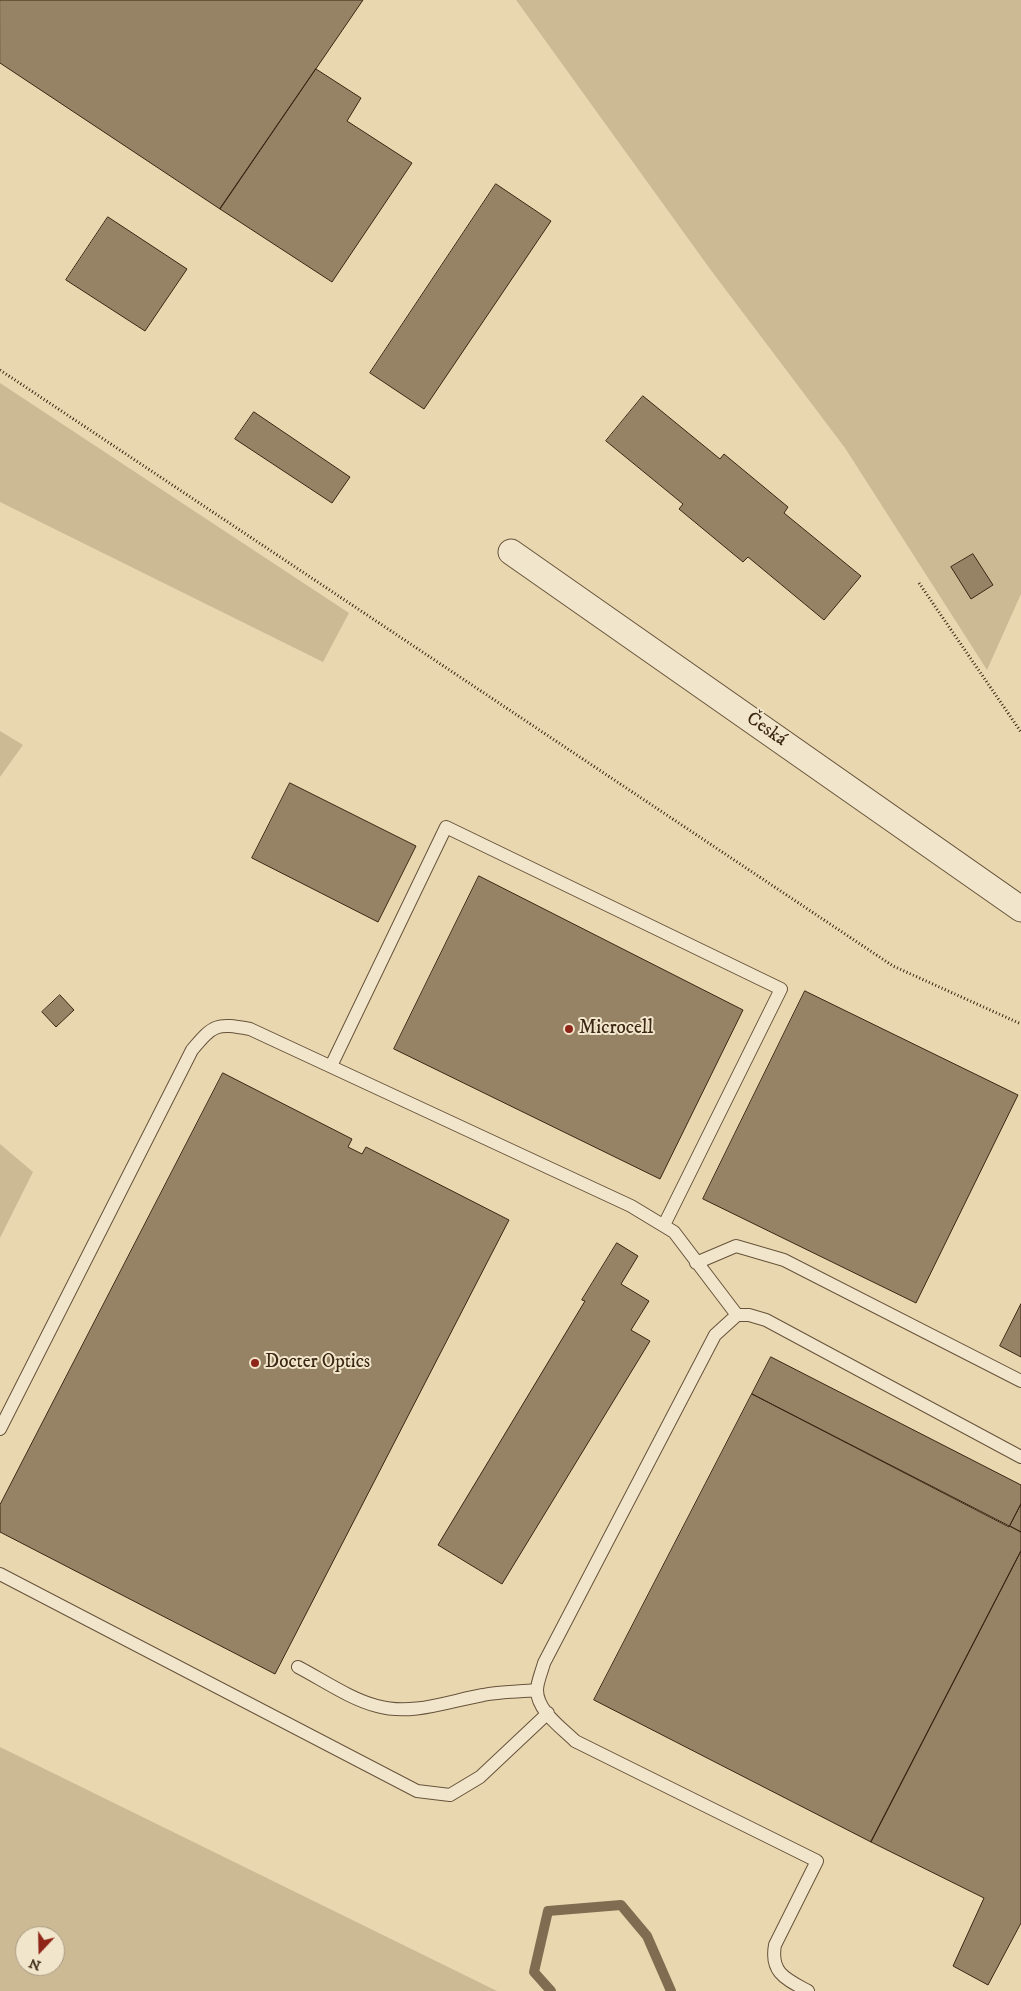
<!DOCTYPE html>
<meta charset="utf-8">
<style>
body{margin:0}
#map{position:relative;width:1021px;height:1991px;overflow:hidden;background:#e9d8af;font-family:"IM FELL DW Pica",serif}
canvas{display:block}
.north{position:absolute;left:15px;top:1926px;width:50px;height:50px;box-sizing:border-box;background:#f1e6cb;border:1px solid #a99982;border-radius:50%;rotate:201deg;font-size:14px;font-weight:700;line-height:20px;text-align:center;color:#3c2614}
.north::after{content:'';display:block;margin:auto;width:18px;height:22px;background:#8f2418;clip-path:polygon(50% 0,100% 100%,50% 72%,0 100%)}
</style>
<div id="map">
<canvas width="1021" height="1991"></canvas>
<div class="north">N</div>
</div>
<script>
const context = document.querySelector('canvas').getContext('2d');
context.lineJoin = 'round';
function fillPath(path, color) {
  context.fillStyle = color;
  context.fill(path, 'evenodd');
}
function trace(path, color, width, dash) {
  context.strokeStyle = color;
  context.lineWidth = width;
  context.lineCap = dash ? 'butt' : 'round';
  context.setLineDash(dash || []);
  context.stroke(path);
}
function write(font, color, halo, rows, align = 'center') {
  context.font = font + ' "IM FELL DW Pica",serif';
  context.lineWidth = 4;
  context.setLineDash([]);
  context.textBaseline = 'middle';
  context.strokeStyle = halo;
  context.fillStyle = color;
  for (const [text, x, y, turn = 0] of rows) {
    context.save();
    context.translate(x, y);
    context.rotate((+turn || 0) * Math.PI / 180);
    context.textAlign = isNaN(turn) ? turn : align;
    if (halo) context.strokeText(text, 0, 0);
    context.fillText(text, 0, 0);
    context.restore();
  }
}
const green = new Path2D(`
 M516,0H1021V594L987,670L845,448L710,269Z
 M0,383L349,613L323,662L0,502Z
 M0,731L23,745L0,777Z
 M0,1144L33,1172L0,1238Z
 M0,1747L497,1991H0ZM25,1936H55V1966H25Z`);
const stream = new Path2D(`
 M551,1991L534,1972L548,1911L621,1905L647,1936L671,1991`);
const building = new Path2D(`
 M0,0H363L220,209L0,63Z
 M316,69L361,98L347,121L412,163L332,282L220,209Z
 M496,184L551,221L424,409L370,373Z
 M108,217L187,269L145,331L66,280Z
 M643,396L720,459L724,454L788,507L784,513L861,576L824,620L748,557L743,562L679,509L683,504L606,441Z
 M254,412L350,477L332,503L235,439Z
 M973,554L993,585L971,599L951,567Z
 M290,783L416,846L378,922L252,858Z
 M479,876L743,1010L660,1179L394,1049Z
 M805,991L1018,1095L916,1303L703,1199Z
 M60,995L74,1010L56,1027L42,1012Z
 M223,1073L352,1139L348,1147L362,1154L366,1147L509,1220L275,1674L0,1532V1505Z
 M617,1243L638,1256L621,1284L649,1301L631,1330L650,1341L502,1584L438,1545L585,1301L582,1300Z
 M1021,1304V1357L1000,1346Z
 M771,1357L1021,1485V1504L1009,1527L752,1394Z
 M752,1394L1021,1532V1551L871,1842L594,1700Z
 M1021,1504V1532L1010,1526Z
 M1021,1551V1923L988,1985L953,1966L984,1898L871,1842Z`);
const path = new Path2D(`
 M0,370L893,966L1021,1024
 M919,583L1021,732`);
const service = new Path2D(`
 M331,1066L446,827L781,989L664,1225
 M696,1263L736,1246L784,1260L1021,1381
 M0,1429L192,1050C214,1024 216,1023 250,1029L631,1206L674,1232L737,1315
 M0,1574L417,1791L450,1795L480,1777L548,1713
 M298,1667C323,1680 350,1699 377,1706C412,1716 449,1701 483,1695C501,1691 519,1692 537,1690
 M808,1991C786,1979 770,1973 775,1945L817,1861L575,1741C562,1728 537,1711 537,1690C537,1682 542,1671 544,1663L715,1335L737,1315H749L766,1320L1021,1457`);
const minor = new Path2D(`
 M511,552L1021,909`);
const markers = [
 [569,1029,5,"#8f2418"],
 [255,1363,5,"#8f2418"]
];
const streetNames = [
 ["Česká",766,730,35]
];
const poiNames = [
 ["Microcell",579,1029],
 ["Docter Optics",265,1363]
];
fillPath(green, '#ccba95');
trace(stream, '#806c51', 10);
fillPath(building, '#968365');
trace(building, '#3c2614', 1);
trace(service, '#67523b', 14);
trace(minor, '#67523b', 27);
trace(path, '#3c2614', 3, [1, 2.5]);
trace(service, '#f1e6cb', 12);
trace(minor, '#f1e6cb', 25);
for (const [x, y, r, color] of markers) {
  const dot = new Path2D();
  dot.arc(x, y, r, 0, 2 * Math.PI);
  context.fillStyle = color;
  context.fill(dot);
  trace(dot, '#f1e6cb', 2);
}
write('19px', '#3c2614', '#f1e6cb', streetNames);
write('19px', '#3c2614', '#f1e6cb', poiNames, 'left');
</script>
